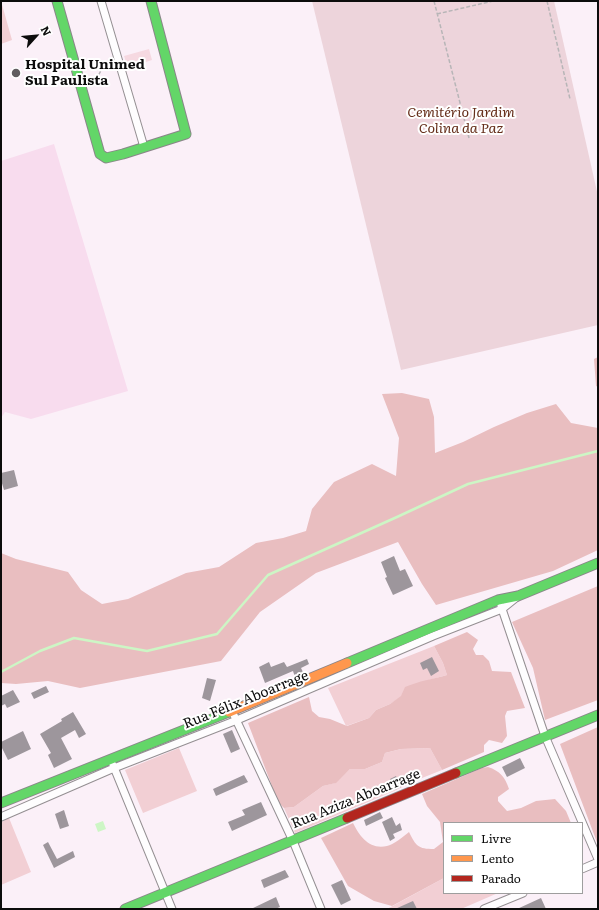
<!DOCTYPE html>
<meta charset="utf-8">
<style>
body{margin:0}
#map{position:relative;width:599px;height:910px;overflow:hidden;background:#fbf0f8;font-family:Literata,serif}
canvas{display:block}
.frame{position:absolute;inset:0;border:2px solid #0c0c0c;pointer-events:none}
.legend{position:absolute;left:443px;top:822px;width:140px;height:72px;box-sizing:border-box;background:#fff;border:1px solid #9e9e9e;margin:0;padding:5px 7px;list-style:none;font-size:12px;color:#0c0c0c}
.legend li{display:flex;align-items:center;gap:8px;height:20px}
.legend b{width:20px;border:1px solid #9e9e9e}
.north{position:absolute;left:16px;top:16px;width:40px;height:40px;-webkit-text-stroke:3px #fff;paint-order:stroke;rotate:63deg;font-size:11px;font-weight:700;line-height:16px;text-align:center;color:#0c0c0c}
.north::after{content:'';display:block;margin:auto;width:14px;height:18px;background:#0c0c0c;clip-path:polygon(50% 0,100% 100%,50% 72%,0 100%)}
</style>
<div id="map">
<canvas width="599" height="910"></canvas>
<div class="frame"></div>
<ul class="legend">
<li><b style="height:5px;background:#63d668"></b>Livre</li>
<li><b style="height:5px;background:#ff974d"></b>Lento</li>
<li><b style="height:5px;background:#b3261e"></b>Parado</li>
</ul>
<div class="north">N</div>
</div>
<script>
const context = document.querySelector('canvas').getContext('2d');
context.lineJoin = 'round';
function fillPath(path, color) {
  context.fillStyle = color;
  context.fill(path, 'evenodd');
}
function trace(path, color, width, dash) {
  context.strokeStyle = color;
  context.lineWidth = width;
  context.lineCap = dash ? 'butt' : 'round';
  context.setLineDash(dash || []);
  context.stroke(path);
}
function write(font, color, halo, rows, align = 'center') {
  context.font = font + ' Literata,serif';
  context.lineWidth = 4;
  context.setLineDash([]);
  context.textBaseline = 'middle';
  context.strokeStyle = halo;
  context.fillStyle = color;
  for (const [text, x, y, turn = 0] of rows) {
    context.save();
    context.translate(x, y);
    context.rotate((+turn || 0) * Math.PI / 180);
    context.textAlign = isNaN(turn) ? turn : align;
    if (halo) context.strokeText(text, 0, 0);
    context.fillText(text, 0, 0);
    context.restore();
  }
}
const farmland = new Path2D(`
 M54,144L128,391L31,419L5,412L1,418V161Z`);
const green = new Path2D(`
 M1,1L12,40L1,44Z
 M434,646L443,663L447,675L429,680L390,704L376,710L369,718L346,726L328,688Z
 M179,748L197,791L143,813L125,770Z
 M430,748L442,770L417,780L394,791L295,833L284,808L294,807L323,786L335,783L350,769H365L382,762L385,753L401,749Z
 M9,818L31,872L1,885V822Z
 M444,878V893H498L461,909H387Z`);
const forest = new Path2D(`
 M598,357V387L596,386L594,359Z
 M402,393L429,399L434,417L435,453L463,442L494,427L527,413L556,404L571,423L598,428V550L553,571L436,605L422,584L398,542L316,573L260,612L221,661L80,688L48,681L16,684L1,683V553L16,559L68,572L81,590L102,604L128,599L186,573L219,567L256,543L283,538L306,531L312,509L334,482L372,464L396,476L399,438L382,394Z
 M598,586V700L545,720L533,668L512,622Z
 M467,632L478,640L473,649L476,655H483L489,661L492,671L511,672L525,708L507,711L505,716L507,736L502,743L489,740L484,745V752L442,770L430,748L401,749L385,753L382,762L365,769H350L336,783L323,786L294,807L284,808L278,802L248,723L309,697L312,711L319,717L330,719L347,726L369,718L376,710L390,704L401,696L405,687C419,681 433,679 447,675L443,663L434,646Z
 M598,727V845L560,744Z
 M488,767C500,771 505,777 509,789L498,797V801L507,811L521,808L536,801L555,799L566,811L571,823H444V878L392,906L374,901L348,886L321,838L353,823C360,837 370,850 387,846C393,845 404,836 409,832C416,846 418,849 434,849L443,842L440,822L427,806L422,794L482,768Z`);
const cemetery = new Path2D(`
 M312,1H554L598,196V325L401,370Z`);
const pitch = new Path2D(`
 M149,49L152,60L128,68L124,56Z`);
const water = new Path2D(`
 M103,821L106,829L98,832L95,824Z`);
const stream = new Path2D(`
 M1,672L40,651L74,638L147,651L217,634L268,575L397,517L468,484L598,451`);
const building = new Path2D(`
 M14,470L18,486L4,490L1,480V473Z
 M394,556L400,571L405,569L413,586L393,595L385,578L387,577L381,562Z
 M432,657L439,671L431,676L427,668L423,670L420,663Z
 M307,659L309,664L301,668L304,674L295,677L293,671L265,683L259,667L269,662L271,667L284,662L287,667Z
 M207,678L216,680L210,701L202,698Z
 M46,686L49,692L34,699L31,693Z
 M13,690L20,702L7,708L5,704L1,706V696Z
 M73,712L86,734L79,738L75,730L61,738L72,759L54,768L48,755L51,753L40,734L62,721L61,719Z
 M232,730L240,749L231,753L223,734Z
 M23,731L31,749L8,760L1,746V742Z
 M520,758L525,768L507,777L502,767Z
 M244,775L248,782L216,796L213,789Z
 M396,776L401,787L395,790L390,779Z
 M261,802L267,815L232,831L228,822L245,815L242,810Z
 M64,810L69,826L60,829L55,814Z
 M380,812L383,818L366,826L364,820Z
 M392,817L396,826L400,823L402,830L393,834L395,838L390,841L382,822Z
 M48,842L57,859L73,851L75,857L54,868L43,845Z
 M285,870L289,877L264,888L261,880Z
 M342,880L351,900L341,905L331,885Z
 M276,897L280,907L275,909H251Z
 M541,898L546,909H517Z
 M413,901L417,909H395Z`);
const path = new Path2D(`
 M434,1L469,138
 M547,1L570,99
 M437,14L493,1
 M88,80L98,76L103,67L111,63`);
const street = new Path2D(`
 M101,1L144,147
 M501,606L545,736L598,859
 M232,711L293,841L321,909
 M113,765L172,909
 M1,817L114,768L237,720L433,636L502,609L517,597
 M582,869L598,862
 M484,909L523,893`);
const fast = new Path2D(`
 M57,1L100,154L106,158L123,154L186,134L151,1
 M347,663L498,600L518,596L598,563
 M456,773L598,715
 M1,803L229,712
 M125,909L347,818`);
const slow = new Path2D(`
 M229,712L347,663`);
const jam = new Path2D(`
 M347,818L456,773`);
const markers = [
 [16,73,5,"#605c5f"]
];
const poiNames = [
 ["Hospital Unimed",25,65],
 ["Sul Paulista",25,81]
];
const parkNames = [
 ["Cemitério Jardim",461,113],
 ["Colina da Paz",461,129]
];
const streetNames = [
 ["Rua Félix Aboarrage",246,700,-22],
 ["Rua Aziza Aboarrage",356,799,-22]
];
fillPath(farmland, '#f8dcee');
fillPath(green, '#f2cfd4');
fillPath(forest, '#e9bec0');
fillPath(cemetery, '#edd4db');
fillPath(pitch, '#f6d9e1');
fillPath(water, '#cdf6c5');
trace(stream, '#cdf6c5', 2.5);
fillPath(building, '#9d969c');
trace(street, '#948f92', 9);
trace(fast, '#8a8589', 11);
trace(slow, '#8a8589', 11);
trace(jam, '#8a8589', 11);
trace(path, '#b7b5b7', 1.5, [4, 2]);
trace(street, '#fefdfe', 7);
trace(fast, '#63d668', 9);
trace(slow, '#ff974d', 9);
trace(jam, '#b3261e', 9);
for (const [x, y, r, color] of markers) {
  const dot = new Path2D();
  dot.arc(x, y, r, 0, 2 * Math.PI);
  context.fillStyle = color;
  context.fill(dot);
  trace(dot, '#fff', 1.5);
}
write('bold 14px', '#0c0c0c', '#fff', poiNames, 'left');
write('italic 14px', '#662f1b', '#fff', parkNames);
write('14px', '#0c0c0c', '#fff', streetNames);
</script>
